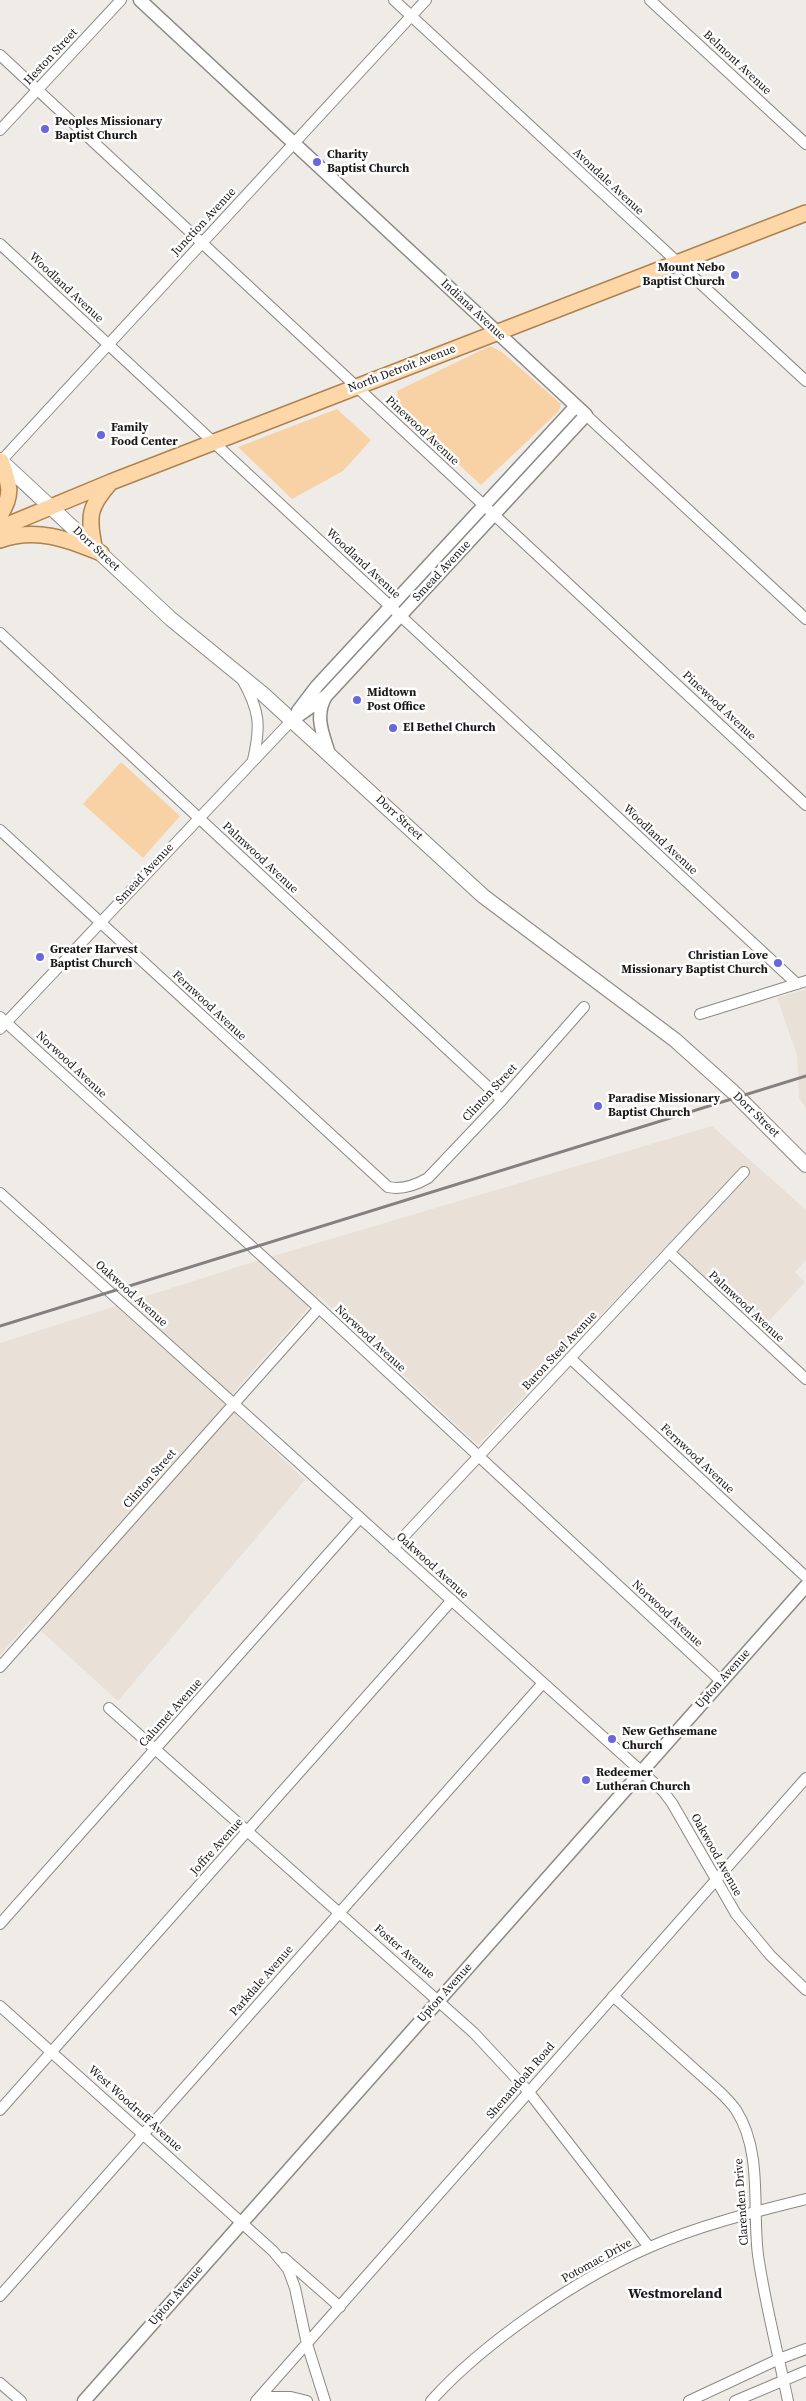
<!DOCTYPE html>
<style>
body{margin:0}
canvas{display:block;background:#efece8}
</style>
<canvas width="806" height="2401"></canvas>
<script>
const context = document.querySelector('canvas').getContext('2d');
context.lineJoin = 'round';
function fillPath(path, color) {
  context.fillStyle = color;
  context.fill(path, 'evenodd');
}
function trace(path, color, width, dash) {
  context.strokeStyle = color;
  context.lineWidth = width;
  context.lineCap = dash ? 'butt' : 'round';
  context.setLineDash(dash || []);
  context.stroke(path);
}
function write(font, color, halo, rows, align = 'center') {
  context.font = font + ' "Source Serif 4",serif';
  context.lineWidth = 5;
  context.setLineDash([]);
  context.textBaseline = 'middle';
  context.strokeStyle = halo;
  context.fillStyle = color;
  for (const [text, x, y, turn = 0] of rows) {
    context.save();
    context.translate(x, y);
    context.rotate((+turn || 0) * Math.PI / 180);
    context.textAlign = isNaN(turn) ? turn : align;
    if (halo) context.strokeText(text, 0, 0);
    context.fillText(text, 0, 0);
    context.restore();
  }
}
const built = new Path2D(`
 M806,989V1108L799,1098L797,1055L777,998Z
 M712,1126L806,1210V1260L795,1272L805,1282L760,1331L667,1245L478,1445L319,1296L224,1403L305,1480L118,1701L30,1621L0,1655V1343L253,1262Z`);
const green = new Path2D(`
 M490,346L502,352L561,404L559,411L481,485L400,410L397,391Z
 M337,409L371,440L343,471L292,499L238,447Z
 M121,762L180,816L143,858L83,804Z`);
const minor = new Path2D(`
 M394,0L806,381
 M650,0L806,144
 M0,55L806,805
 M0,130L121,0
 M0,244L797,984
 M586,415L806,619
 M1,461L426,0
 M0,633L502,1100
 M242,679C260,711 261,726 253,760
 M0,830L388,1187C402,1190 416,1185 428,1178L502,1100L584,1007
 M700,1014L806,981
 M0,1017L319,1308L721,1681
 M0,1029L292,720
 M0,1193L663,1791L672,1803L736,1914L770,1955L806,1990
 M669,1252L806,1379
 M570,1358L806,1577
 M393,1548L744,1172
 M0,1667L319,1308
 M109,1708L474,2033L528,2091L649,2247
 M0,1924L360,1518
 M613,1996L721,2093C726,2098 732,2104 736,2110C763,2152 752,2208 758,2255C765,2304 778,2353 788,2401
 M0,2006L273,2251L288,2269L295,2288L307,2344L325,2401
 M0,2110L452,1600
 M284,2258L340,2307
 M0,2296L543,1683
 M0,2383L21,2401
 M260,2397H291L307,2401
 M256,2401L806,1778
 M431,2401C483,2343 578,2278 650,2247C700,2225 754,2212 806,2199
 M689,2401L779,2359L806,2349
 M735,2401L806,2371`);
const tertiary = new Path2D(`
 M140,0L586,415L326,696L292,720
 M326,696C314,716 323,734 329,754
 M298,711L317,686L576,406
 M84,2401L806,1586`);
const secondary = new Path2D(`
 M0,460L171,619L263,694L483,896L675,1040L732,1091L806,1165`);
const primary = new Path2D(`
 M0,515C14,494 9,483 1,461
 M0,528L111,482L806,213
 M0,540C36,527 67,539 101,553
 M94,546C88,516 89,507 109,484`);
const rail = new Path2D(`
 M0,1326L806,1076`);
const markers = [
 [45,129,5,"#6867e0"],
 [317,162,5,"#6867e0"],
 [735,275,5,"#6867e0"],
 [101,435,5,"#6867e0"],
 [357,700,5,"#6867e0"],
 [393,728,5,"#6867e0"],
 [40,957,5,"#6867e0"],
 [778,963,5,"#6867e0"],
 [598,1106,5,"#6867e0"],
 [612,1739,5,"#6867e0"],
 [586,1780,5,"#6867e0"]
];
const streetNames = [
 ["Heston Street",51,57,-47],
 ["Belmont Avenue",737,63,43],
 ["Avondale Avenue",608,182,43],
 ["Junction Avenue",204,222,-47],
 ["Woodland Avenue",66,288,43],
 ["Indiana Avenue",473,310,43],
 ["North Detroit Avenue",402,369,-21],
 ["Pinewood Avenue",422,431,43],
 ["Dorr Street",96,549,43],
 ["Woodland Avenue",363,564,43],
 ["Smead Avenue",442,571,-47],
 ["Pinewood Avenue",719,706,43],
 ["Dorr Street",399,818,43],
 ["Woodland Avenue",660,840,43],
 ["Palmwood Avenue",260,858,43],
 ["Smead Avenue",145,874,-47],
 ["Fernwood Avenue",209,1006,43],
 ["Norwood Avenue",71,1065,43],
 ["Clinton Street",490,1093,-47],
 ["Dorr Street",756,1115,44],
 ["Oakwood Avenue",131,1294,42],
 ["Palmwood Avenue",746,1307,43],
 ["Norwood Avenue",370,1339,43],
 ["Baron Steel Avenue",560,1351,-47],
 ["Fernwood Avenue",697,1459,43],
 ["Clinton Street",150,1479,-49],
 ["Oakwood Avenue",432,1566,42],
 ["Norwood Avenue",667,1614,43],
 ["Upton Avenue",723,1679,-48],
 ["Calumet Avenue",171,1713,-48],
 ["Joffre Avenue",217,1847,-48],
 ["Oakwood Avenue",716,1855,61],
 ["Foster Avenue",404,1952,41],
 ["Parkdale Avenue",262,1981,-49],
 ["Upton Avenue",445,1993,-48],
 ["Shenandoah Road",521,2081,-49],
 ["West Woodruff Avenue",135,2109,42],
 ["Clarenden Drive",742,2202,-94],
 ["Potomac Drive",597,2261,-29],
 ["Upton Avenue",176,2296,-49]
];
const poiNames = [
 ["Peoples Missionary",55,122],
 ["Baptist Church",55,136],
 ["Charity",327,155],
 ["Baptist Church",327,169],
 ["Mount Nebo",725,268,"right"],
 ["Baptist Church",725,282,"right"],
 ["Family",111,428],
 ["Food Center",111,442],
 ["Midtown",367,693],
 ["Post Office",367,707],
 ["El Bethel Church",403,728],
 ["Greater Harvest",50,950],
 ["Baptist Church",50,964],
 ["Christian Love",768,956,"right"],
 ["Missionary Baptist Church",768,970,"right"],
 ["Paradise Missionary",608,1099],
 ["Baptist Church",608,1113],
 ["New Gethsemane",622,1732],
 ["Church",622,1746],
 ["Redeemer",596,1773],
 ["Lutheran Church",596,1787]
];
const neighbourhoodNames = [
 ["Westmoreland",675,2294]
];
fillPath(built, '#e9e0d7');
fillPath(green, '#f8d1a5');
trace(minor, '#8b8985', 12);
trace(tertiary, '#8b8985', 15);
trace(secondary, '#8b8985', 16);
trace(primary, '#ae8350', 18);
trace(minor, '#fff', 10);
trace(tertiary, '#fff', 12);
trace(secondary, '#fff', 14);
trace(primary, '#fed7a8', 15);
trace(rail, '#83817f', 3);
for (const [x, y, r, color] of markers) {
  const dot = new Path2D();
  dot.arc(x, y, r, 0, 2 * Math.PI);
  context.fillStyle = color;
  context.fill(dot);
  trace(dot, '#fff', 2);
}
write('12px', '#1a1918', '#fff', streetNames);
write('bold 12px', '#1a1918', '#fff', poiNames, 'left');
write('bold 14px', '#1a1918', '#fff', neighbourhoodNames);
</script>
